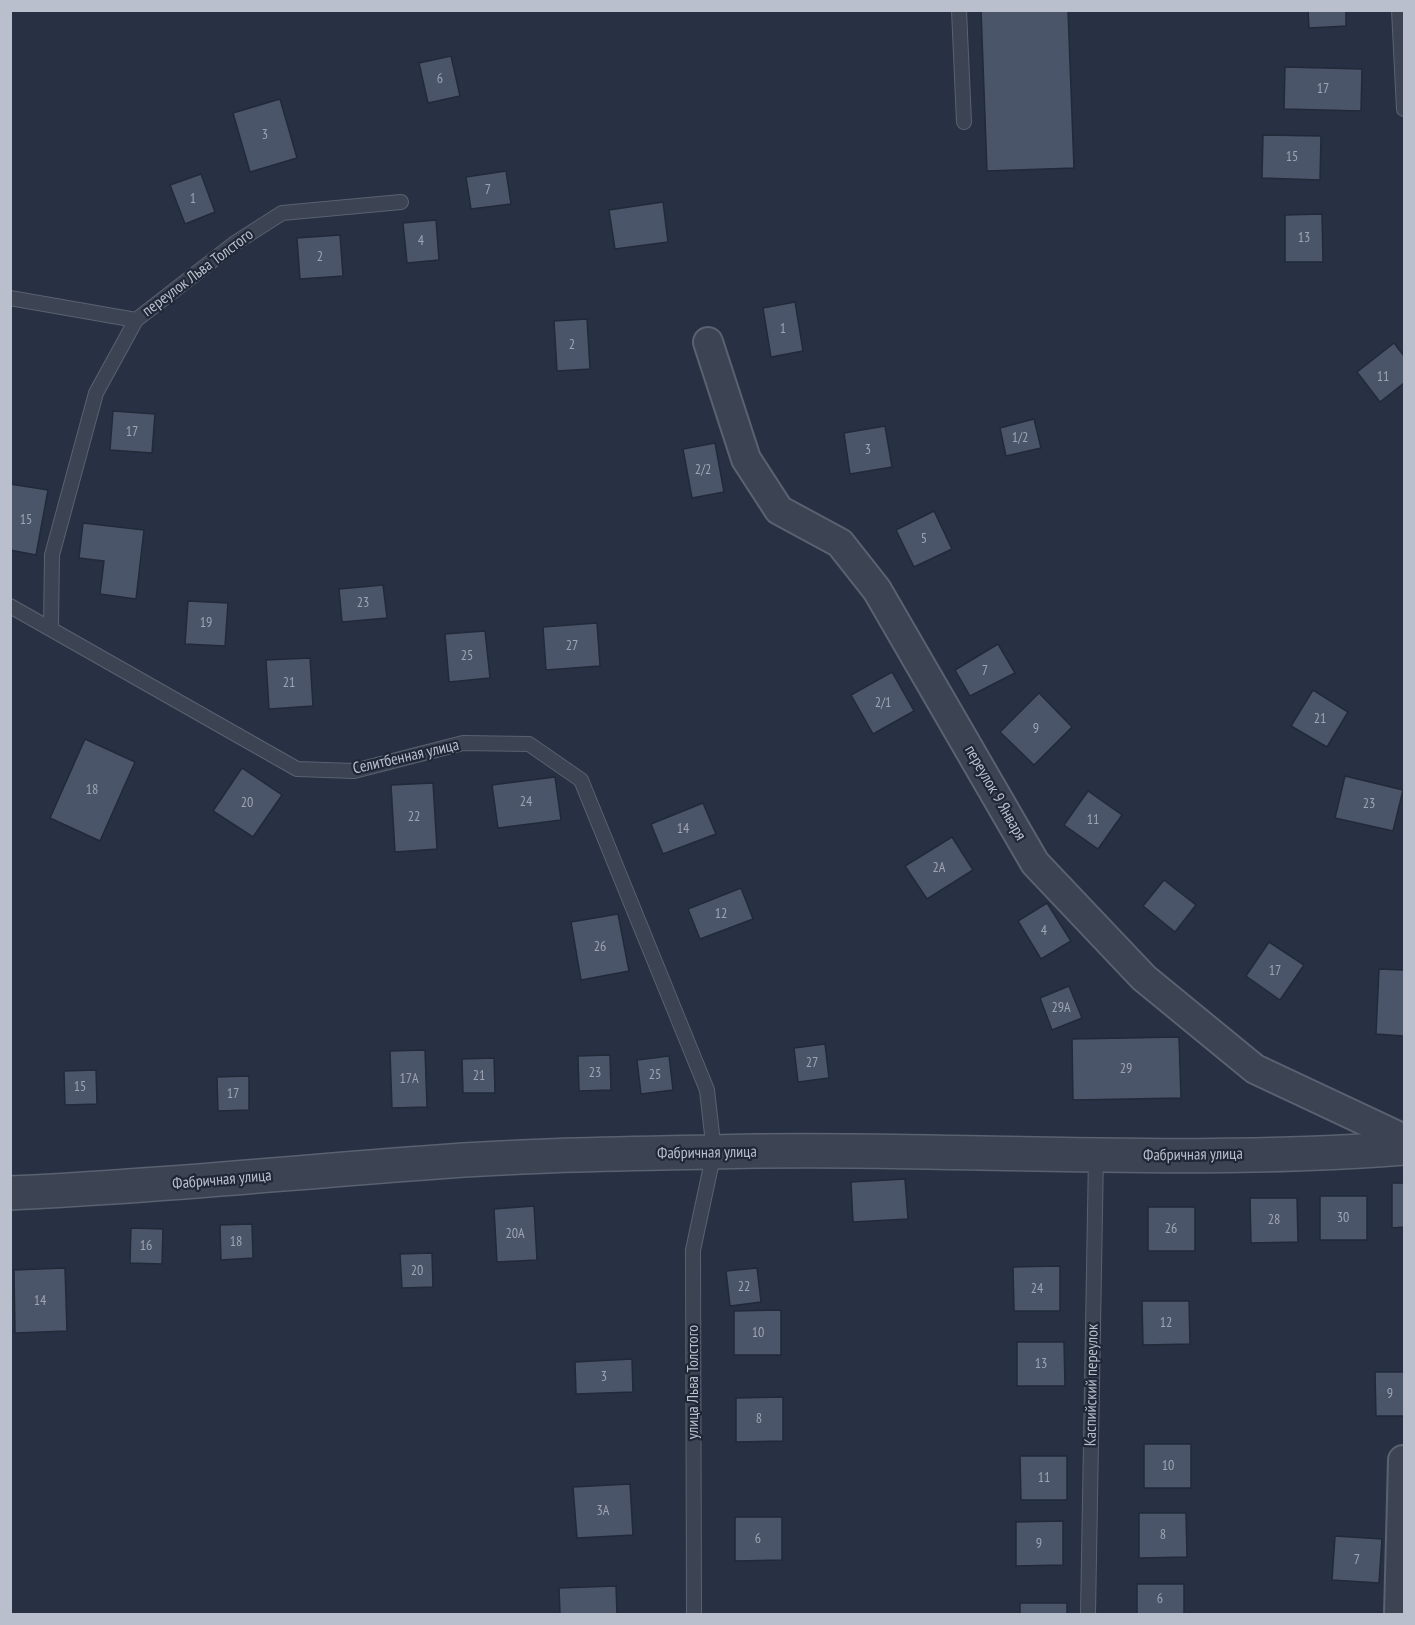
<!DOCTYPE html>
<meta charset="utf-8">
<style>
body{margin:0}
#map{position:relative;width:1415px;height:1625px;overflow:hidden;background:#273143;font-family:"PT Sans Narrow",sans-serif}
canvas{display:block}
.frame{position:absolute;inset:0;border:12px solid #b9bfcc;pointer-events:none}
</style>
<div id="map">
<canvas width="1415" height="1625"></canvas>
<div class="frame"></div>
</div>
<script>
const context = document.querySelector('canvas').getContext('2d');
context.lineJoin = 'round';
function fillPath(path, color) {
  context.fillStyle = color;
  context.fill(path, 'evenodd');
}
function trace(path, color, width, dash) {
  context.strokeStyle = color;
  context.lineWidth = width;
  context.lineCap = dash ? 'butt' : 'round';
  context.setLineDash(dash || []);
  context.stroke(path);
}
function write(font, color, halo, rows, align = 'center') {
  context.font = font + ' "PT Sans Narrow",sans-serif';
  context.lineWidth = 4.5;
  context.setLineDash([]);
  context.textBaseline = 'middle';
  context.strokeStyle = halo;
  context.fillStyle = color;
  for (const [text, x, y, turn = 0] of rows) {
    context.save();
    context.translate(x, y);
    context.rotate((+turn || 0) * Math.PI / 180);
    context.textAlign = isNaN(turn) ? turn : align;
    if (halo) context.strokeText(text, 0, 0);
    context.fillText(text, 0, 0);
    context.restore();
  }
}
const building = new Path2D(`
 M981,10H1068L1074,168L987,171Z
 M1308,10H1346V26L1309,28Z
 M451,56L460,96L428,103L419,63Z
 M1285,67L1362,69L1361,111L1284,109Z
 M280,99L297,158L250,172L233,113Z
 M1263,135L1321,136L1320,180L1262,178Z
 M506,171L511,204L471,209L466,177Z
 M201,174L215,212L185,224L170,185Z
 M663,202L668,242L615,249L609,210Z
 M1322,214L1323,262H1285V215Z
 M436,220L439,260L407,263L403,223Z
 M340,235L343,276L300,279L297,238Z
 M795,302L803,351L771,357L763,308Z
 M587,319L590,369L557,371L554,321Z
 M1394,343L1404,356V383L1380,402L1357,372Z
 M113,411L155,414L152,453L110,450Z
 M1034,419L1041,448L1006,456L1000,428Z
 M885,426L892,467L850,474L844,433Z
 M715,443L724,492L692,498L683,449Z
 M10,484L48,490L36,555L10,550Z
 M934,511L952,549L914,567L896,530Z
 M83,523L144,530L136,599L100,594L104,561L79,558Z
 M383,585L387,618L342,622L339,589Z
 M188,601L228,603L225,646L185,644Z
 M597,623L600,666L546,670L543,627Z
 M485,631L490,678L449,682L445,634Z
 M998,644L1015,673L970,696L955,670Z
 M310,658L313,706L269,709L266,660Z
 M892,672L914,711L873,734L851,695Z
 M1313,690L1348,712L1327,747L1291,726Z
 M1039,693L1072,727L1034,765L1000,732Z
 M85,739L135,762L100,841L50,818Z
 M242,768L282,795L253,837L213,811Z
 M1345,776L1403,790L1393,831L1335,818Z
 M555,777L561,820L498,828L492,785Z
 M433,783L437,849L395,852L391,785Z
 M1088,791L1122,815L1098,849L1064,825Z
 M703,803L716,834L663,854L651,824Z
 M952,837L973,870L927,899L905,866Z
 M1164,880L1196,905L1175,932L1143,906Z
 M741,888L753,919L700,939L688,909Z
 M1047,903L1071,941L1041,959L1018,921Z
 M618,914L629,971L581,980L571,922Z
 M1269,942L1304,965L1280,1000L1246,976Z
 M1379,969L1404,970V1036L1376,1034Z
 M1069,986L1082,1018L1052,1030L1040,998Z
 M1179,1037L1181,1098L1073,1100L1072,1039Z
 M825,1044L829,1078L798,1082L794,1048Z
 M425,1050L427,1107L392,1108L390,1051Z
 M610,1055L611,1090L579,1091L578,1056Z
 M669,1056L673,1090L641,1094L637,1060Z
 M494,1058L495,1093H463L462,1059Z
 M96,1070L97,1104L65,1105L64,1071Z
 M249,1076V1110L218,1111L217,1077Z
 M905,1179L908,1219L853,1222L851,1182Z
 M1392,1183H1404V1227L1392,1228Z
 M1320,1196H1367V1240H1320Z
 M1250,1198H1297L1298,1242L1251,1243Z
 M534,1206L537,1260L497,1262L494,1209Z
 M1148,1207H1195V1251H1148Z
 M252,1224L253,1258L221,1260L220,1225Z
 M131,1228L163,1229L162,1264L130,1263Z
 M432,1253L433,1287L402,1288L400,1254Z
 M1060,1266V1311H1014L1013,1267Z
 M65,1268L67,1331L15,1333L14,1270Z
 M757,1268L761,1302L730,1306L726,1271Z
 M1142,1301H1189L1190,1344L1143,1345Z
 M781,1310V1355H734V1311Z
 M1017,1342H1064L1065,1386H1017Z
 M632,1359L633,1392L576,1394L575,1362Z
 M1375,1372H1404V1416H1376Z
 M783,1397V1441L736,1442V1398Z
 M1144,1444H1191V1488H1144Z
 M1020,1456H1067V1500H1021Z
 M630,1484L633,1535L577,1538L573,1487Z
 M1139,1513H1186L1187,1557L1139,1558Z
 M735,1517H782V1560L735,1561Z
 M1063,1521V1565L1016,1566V1522Z
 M1335,1536L1382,1539L1379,1583L1332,1580Z
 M1137,1584H1184V1614H1137Z
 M616,1586L617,1614H560L559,1588Z
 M1020,1603H1067V1614H1020Z`);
const service = new Path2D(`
 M959,10L964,122
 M1399,10L1404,109
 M10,298L136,320
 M10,606L297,769L354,771L463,743L529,744L581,780L707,1090L714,1152L693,1250L694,1614
 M51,628L52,555L96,393L136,320L235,243L282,213L401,202
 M1088,1614L1096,1155`);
const minor = new Path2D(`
 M708,342L746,459L779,510L840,543L877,590L1035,863L1144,978L1255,1069L1404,1139
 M1399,1614L1403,1460`);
const tertiary = new Path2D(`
 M10,1193C153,1187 295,1172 437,1162C528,1155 620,1154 710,1152C942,1146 1174,1166 1404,1148`);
const numberNames = [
 ["6",440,79],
 ["17",1323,89],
 ["3",265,135],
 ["15",1292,157],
 ["7",488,190],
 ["1",193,199],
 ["13",1304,238],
 ["4",421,241],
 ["2",320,257],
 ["1",783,329],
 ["2",572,345],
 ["11",1383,377],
 ["17",132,432],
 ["1/2",1020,438],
 ["3",868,450],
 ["2/2",703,470],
 ["15",26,520],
 ["5",924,539],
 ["23",363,603],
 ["19",206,623],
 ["27",572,646],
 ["25",467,656],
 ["7",985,671],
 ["21",289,683],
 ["2/1",883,703],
 ["21",1320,719],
 ["9",1036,729],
 ["18",92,790],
 ["24",526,802],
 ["20",247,803],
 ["23",1369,804],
 ["22",414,817],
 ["11",1093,820],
 ["14",683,829],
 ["2А",939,868],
 ["12",721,914],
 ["4",1044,931],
 ["26",600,947],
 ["17",1275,971],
 ["29А",1061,1008],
 ["27",812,1063],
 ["29",1126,1069],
 ["23",595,1073],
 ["25",655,1075],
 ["21",479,1076],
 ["17А",409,1079],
 ["15",80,1087],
 ["17",233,1094],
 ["30",1343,1218],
 ["28",1274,1220],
 ["26",1171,1229],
 ["20А",515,1234],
 ["18",236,1242],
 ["16",146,1246],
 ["20",417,1271],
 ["22",744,1287],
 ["24",1037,1289],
 ["14",40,1301],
 ["12",1166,1323],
 ["10",758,1333],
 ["13",1041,1364],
 ["3",604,1377],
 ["9",1390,1394],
 ["8",759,1419],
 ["10",1168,1466],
 ["11",1044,1478],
 ["3А",603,1511],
 ["8",1163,1535],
 ["6",758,1539],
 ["9",1039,1544],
 ["7",1357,1560],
 ["6",1160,1599]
];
const streetNames = [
 ["переулок Льва Толстого",198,273,-37],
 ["Селитбенная улица",406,757,-13],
 ["переулок 9 Января",995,793,60],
 ["Фабричная улица",707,1153,-1],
 ["Фабричная улица",1193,1155,-1],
 ["Фабричная улица",222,1180,-5],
 ["улица Льва Толстого",693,1382,-90],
 ["Каспийский переулок",1092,1385,-89]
];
fillPath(building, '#4b5569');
trace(building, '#222a3a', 1.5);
trace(service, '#5a6170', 16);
trace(minor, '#5a6170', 32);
trace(tertiary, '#5a6170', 36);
trace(service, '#3c4352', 14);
trace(minor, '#3c4352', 28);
trace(tertiary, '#3c4352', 33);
write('14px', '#9ea4b3', null, numberNames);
write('16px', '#b9bfcc', '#202838', streetNames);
</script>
